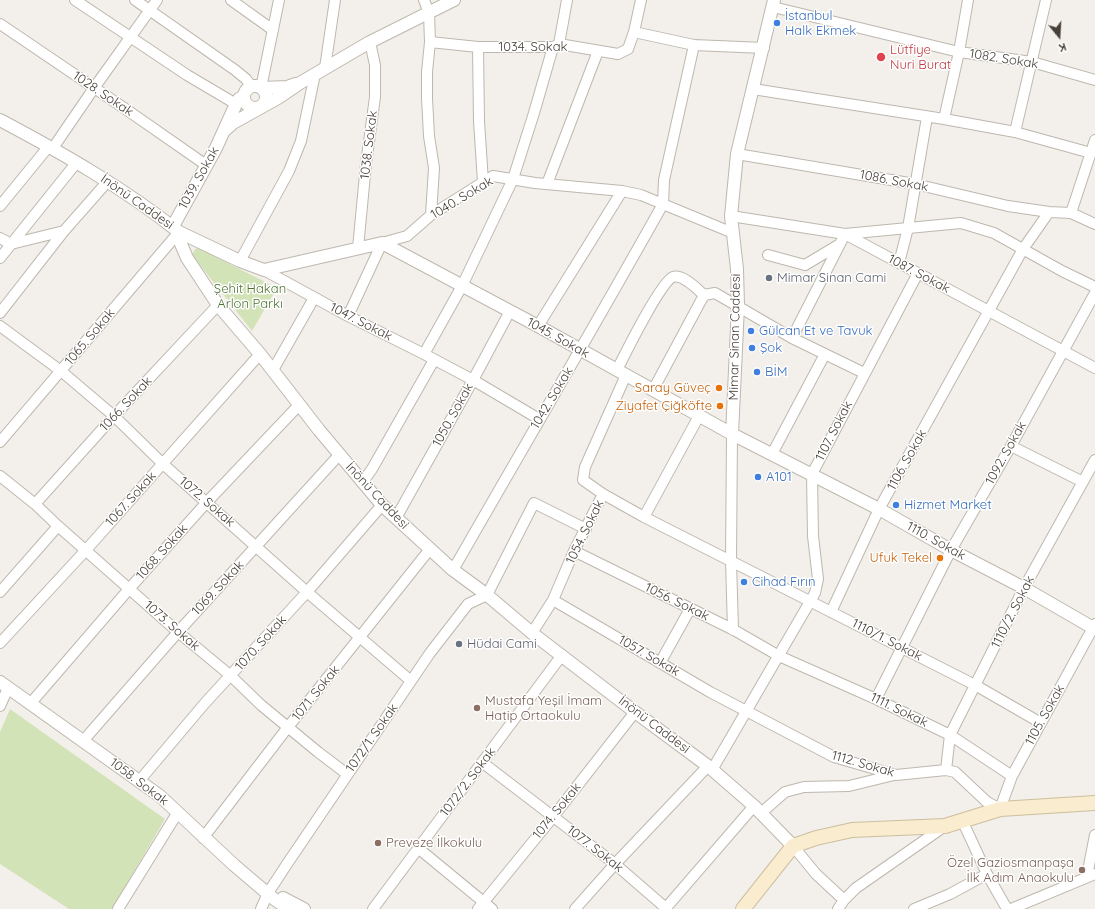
<!DOCTYPE html>
<meta charset="utf-8">
<style>
body{margin:0}
#map{position:relative;width:1095px;height:909px;overflow:hidden;background:#f3f0eb;font-family:Quicksand,sans-serif}
canvas{display:block}
.north{position:absolute;left:1039px;top:16px;width:40px;height:40px;-webkit-text-stroke:3px #fff;paint-order:stroke;rotate:162deg;font-size:11px;font-weight:700;line-height:16px;text-align:center;color:#474039}
.north::after{content:'';display:block;margin:auto;width:14px;height:18px;background:#474039;clip-path:polygon(50% 0,100% 100%,50% 72%,0 100%)}
</style>
<div id="map">
<canvas width="1095" height="909"></canvas>
<div class="north">K</div>
</div>
<script>
const context = document.querySelector('canvas').getContext('2d');
context.lineJoin = 'round';
function fillPath(path, color) {
  context.fillStyle = color;
  context.fill(path, 'evenodd');
}
function trace(path, color, width, dash) {
  context.strokeStyle = color;
  context.lineWidth = width;
  context.lineCap = dash ? 'butt' : 'round';
  context.setLineDash(dash || []);
  context.stroke(path);
}
function write(font, color, halo, rows, align = 'center') {
  context.font = font + ' Quicksand,sans-serif';
  context.lineWidth = 3;
  context.setLineDash([]);
  context.textBaseline = 'middle';
  context.strokeStyle = halo;
  context.fillStyle = color;
  for (const [text, x, y, turn = 0] of rows) {
    context.save();
    context.translate(x, y);
    context.rotate((+turn || 0) * Math.PI / 180);
    context.textAlign = isNaN(turn) ? turn : align;
    if (halo) context.strokeText(text, 0, 0);
    context.fillText(text, 0, 0);
    context.restore();
  }
}
const green = new Path2D(`
 M198,248L277,288L252,331L192,255L195,249Z
 M10,709L165,819L112,909H69L0,864V732Z`);
const minor = new Path2D(`
 M75,0L187,75L236,104
 M135,0L235,70L246,79L251,86
 M231,0L273,30
 M424,0L429,13L430,42L427,72V98L429,136L434,168L431,215
 M773,7L959,52L1032,62L1095,80
 M0,24L127,110L206,165
 M634,32L694,45L764,48
 M430,42L478,47H553L559,44L618,54L628,49L634,32L641,0
 M559,44L567,0
 M478,47L479,121L483,182
 M325,68L335,0
 M261,88L279,0
 M753,89L944,119L1015,132L1091,153
 M944,119L959,52L968,0
 M1015,132L1046,0
 M53,148L94,88L157,0
 M737,154L915,184L1008,206L1049,212L1071,213L1095,224
 M547,184L598,51
 M0,206L49,146
 M1071,213L1095,140
 M731,216L845,234L1095,368
 M0,238L11,244L64,231
 M358,248L366,164L375,97V65L370,42
 M768,255L805,265L840,244
 M0,258L77,162
 M240,261L289,171L301,141L315,74
 M899,263L908,228L927,117
 M264,270L348,316L424,354L473,380L539,419
 M0,313L64,231L108,181
 M348,316L382,243L407,236L431,215L493,176L535,183L622,191L641,195L733,233
 M0,326L61,371L114,416L163,464L307,592L411,681
 M538,326L622,191
 M792,338L845,234L961,223L994,233L1062,271L1095,287
 M424,354L462,286L513,179L534,113L553,47
 M273,370L314,298
 M617,370C624,356 662,279 673,277C683,274 697,289 704,295
 M626,375L585,467L583,480L603,494L644,517L975,685L1041,723
 M653,390L704,295L715,293L792,338L864,373
 M732,434L731,561L733,630
 M0,442L179,232
 M1011,446L1083,482
 M772,454L825,354
 M0,476L35,504L58,526L178,632L231,676L261,705L318,752L347,774
 M362,483L372,469L434,360
 M35,504L114,416L218,305
 M644,517L699,416
 M396,518L473,380L510,311
 M574,551L734,630L779,656L876,699L950,735L1012,776
 M453,570C523,448 594,327 663,204L664,180L694,45
 M0,592L58,526
 M553,600L710,692L834,757L896,775L946,770L955,772L987,802L1000,809L1012,776L1095,624
 M831,612L879,509L1023,249L1049,212
 M532,633L553,600L574,551L603,494
 M0,643L86,550L260,354
 M660,663L690,609
 M876,699L951,550L1011,446L1095,293
 M30,704L129,589L207,502L299,405
 M0,706L8,688
 M83,741L178,632L339,455
 M483,763L615,864L667,909
 M712,770L815,593L818,579L813,536L812,474L918,273
 M946,770L950,735L1024,588L1095,460
 M140,780L205,703L307,592L382,505
 M761,813L785,792L804,787L849,786L894,775
 M962,820L987,874L1007,909
 M203,838L288,727L430,549
 M793,846L816,874L844,900
 M418,848L492,909
 M1087,876L1095,835
 M118,909L178,812
 M261,909L268,893L287,864L430,653L468,604L487,595L534,503L586,529
 M373,909L562,655
 M478,909L553,817L635,712
 M575,909L615,864L708,766
 M665,909L754,806
 M838,909L844,900L856,888L945,826
 M914,909L950,894L987,874
 M1011,909L1095,874`);
const tertiary = new Path2D(`
 M244 97a11 11 0 1 1 22 0a11 11 0 1 1-22 0Z
 M261,88L287,87L295,84
 M0,120C62,153 124,188 179,232L181,244L187,258L218,305L260,354L319,430L382,505L453,570L487,595L532,633L635,712L708,766L754,806L793,846
 M225,130L233,123L278,98L300,83L370,42L454,0
 M173,226L216,148L236,104L239,99L244,96
 M179,232L240,261L264,270L382,243L538,326L732,434L879,509L951,550L1024,588L1095,629
 M732,434L738,306L737,269L731,216L737,154L774,0
 M0,682L160,796L234,865L274,899L289,909
 M283,898L304,909`);
const secondary = new Path2D(`
 M743,909L793,846L816,838L852,830L945,826L1000,809L1095,803`);
const markers = [
 [777,23,4,"#3f7fe0"],
 [881,57,5,"#e0444e"],
 [769,278,4,"#6b7280"],
 [751,331,4,"#3f7fe0"],
 [752,348,4,"#3f7fe0"],
 [757,372,4,"#3f7fe0"],
 [719,388,4,"#e8710a"],
 [720,406,4,"#e8710a"],
 [758,477,4,"#3f7fe0"],
 [896,505,4,"#3f7fe0"],
 [940,558,4,"#e8710a"],
 [744,582,4,"#3f7fe0"],
 [459,644,4,"#6b7280"],
 [477,708,4,"#8d6e63"],
 [378,843,4,"#8d6e63"],
 [1082,870,4,"#8d6e63"]
];
const shopNames = [
 ["İstanbul",785,16],
 ["Halk Ekmek",785,31],
 ["Gülcan Et ve Tavuk",759,331],
 ["Şok",760,348],
 ["BİM",765,372],
 ["A101",766,477],
 ["Hizmet Market",904,505],
 ["Cihad Fırın",752,582]
];
const streetNames = [
 ["1034. Sokak",533,47],
 ["1082. Sokak",1004,59,9],
 ["1028. Sokak",103,94,34],
 ["1038. Sokak",369,145,-83],
 ["1039. Sokak",199,178,-61],
 ["1086. Sokak",894,181,11],
 ["1040. Sokak",462,198,-31],
 ["İnönü Caddesi",137,202,35],
 ["1087. Sokak",919,274,28],
 ["1047. Sokak",361,322,27],
 ["1065. Sokak",90,337,-50],
 ["Mimar Sinan Caddesi",735,337,-89],
 ["1045. Sokak",558,338,29],
 ["1042. Sokak",552,398,-59],
 ["1066. Sokak",126,404,-47],
 ["1050. Sokak",453,415,-61],
 ["1107. Sokak",834,431,-63],
 ["1092. Sokak",1006,453,-61],
 ["1106. Sokak",907,460,-61],
 ["İnönü Caddesi",377,496,47],
 ["1067. Sokak",131,499,-48],
 ["1072. Sokak",207,502,41],
 ["1054. Sokak",585,532,-64],
 ["1110. Sokak",936,541,29],
 ["1068. Sokak",162,552,-48],
 ["1069. Sokak",218,588,-47],
 ["1056. Sokak",677,602,26],
 ["1110/2. Sokak",1013,612,-63],
 ["1073. Sokak",172,626,41],
 ["1110/1. Sokak",887,640,27],
 ["1070. Sokak",261,643,-48],
 ["1057. Sokak",649,656,30],
 ["1071. Sokak",316,693,-51],
 ["1111. Sokak",899,710,26],
 ["1105. Sokak",1045,715,-61],
 ["İnönü Caddesi",654,725,37],
 ["1072/1. Sokak",372,738,-55],
 ["1112. Sokak",863,764,16],
 ["1058. Sokak",139,782,37],
 ["1072/2. Sokak",468,782,-53],
 ["1074. Sokak",557,811,-51],
 ["1077. Sokak",595,849,38]
];
const healthNames = [
 ["Lütfiye",890,50],
 ["Nuri Burat",890,65]
];
const worshipNames = [
 ["Mimar Sinan Cami",777,278],
 ["Hüdai Cami",467,644]
];
const parkNames = [
 ["Şehit Hakan",250,289],
 ["Arlon Parkı",250,304]
];
const foodNames = [
 ["Saray Güveç",711,388],
 ["Ziyafet Çiğköfte",712,406],
 ["Ufuk Tekel",932,558]
];
const educationNames = [
 ["Mustafa Yeşil İmam",485,701],
 ["Hatip Ortaokulu",485,716],
 ["Preveze İlkokulu",386,843],
 ["Özel Gaziosmanpaşa",1074,863,"right"],
 ["İlk Adım Anaokulu",1074,878,"right"]
];
fillPath(green, '#d3e3b8');
trace(minor, '#beb7ae', 12);
trace(tertiary, '#beb7ae', 14);
trace(secondary, '#cdbe9f', 16);
trace(minor, '#fff', 10);
trace(tertiary, '#fff', 12);
trace(secondary, '#f9eccf', 14);
for (const [x, y, r, color] of markers) {
  const dot = new Path2D();
  dot.arc(x, y, r, 0, 2 * Math.PI);
  context.fillStyle = color;
  context.fill(dot);
  trace(dot, '#fff', 1.5);
}
write('13px', '#366cbe', '#fff', shopNames, 'left');
write('13px', '#474039', '#fff', streetNames);
write('13px', '#be3a42', '#fff', healthNames, 'left');
write('13px', '#5b616d', '#fff', worshipNames, 'left');
write('13px', '#4f7233', '#fff', parkNames);
write('13px', '#c56008', '#fff', foodNames, 'right');
write('13px', '#785e54', '#fff', educationNames, 'left');
</script>
